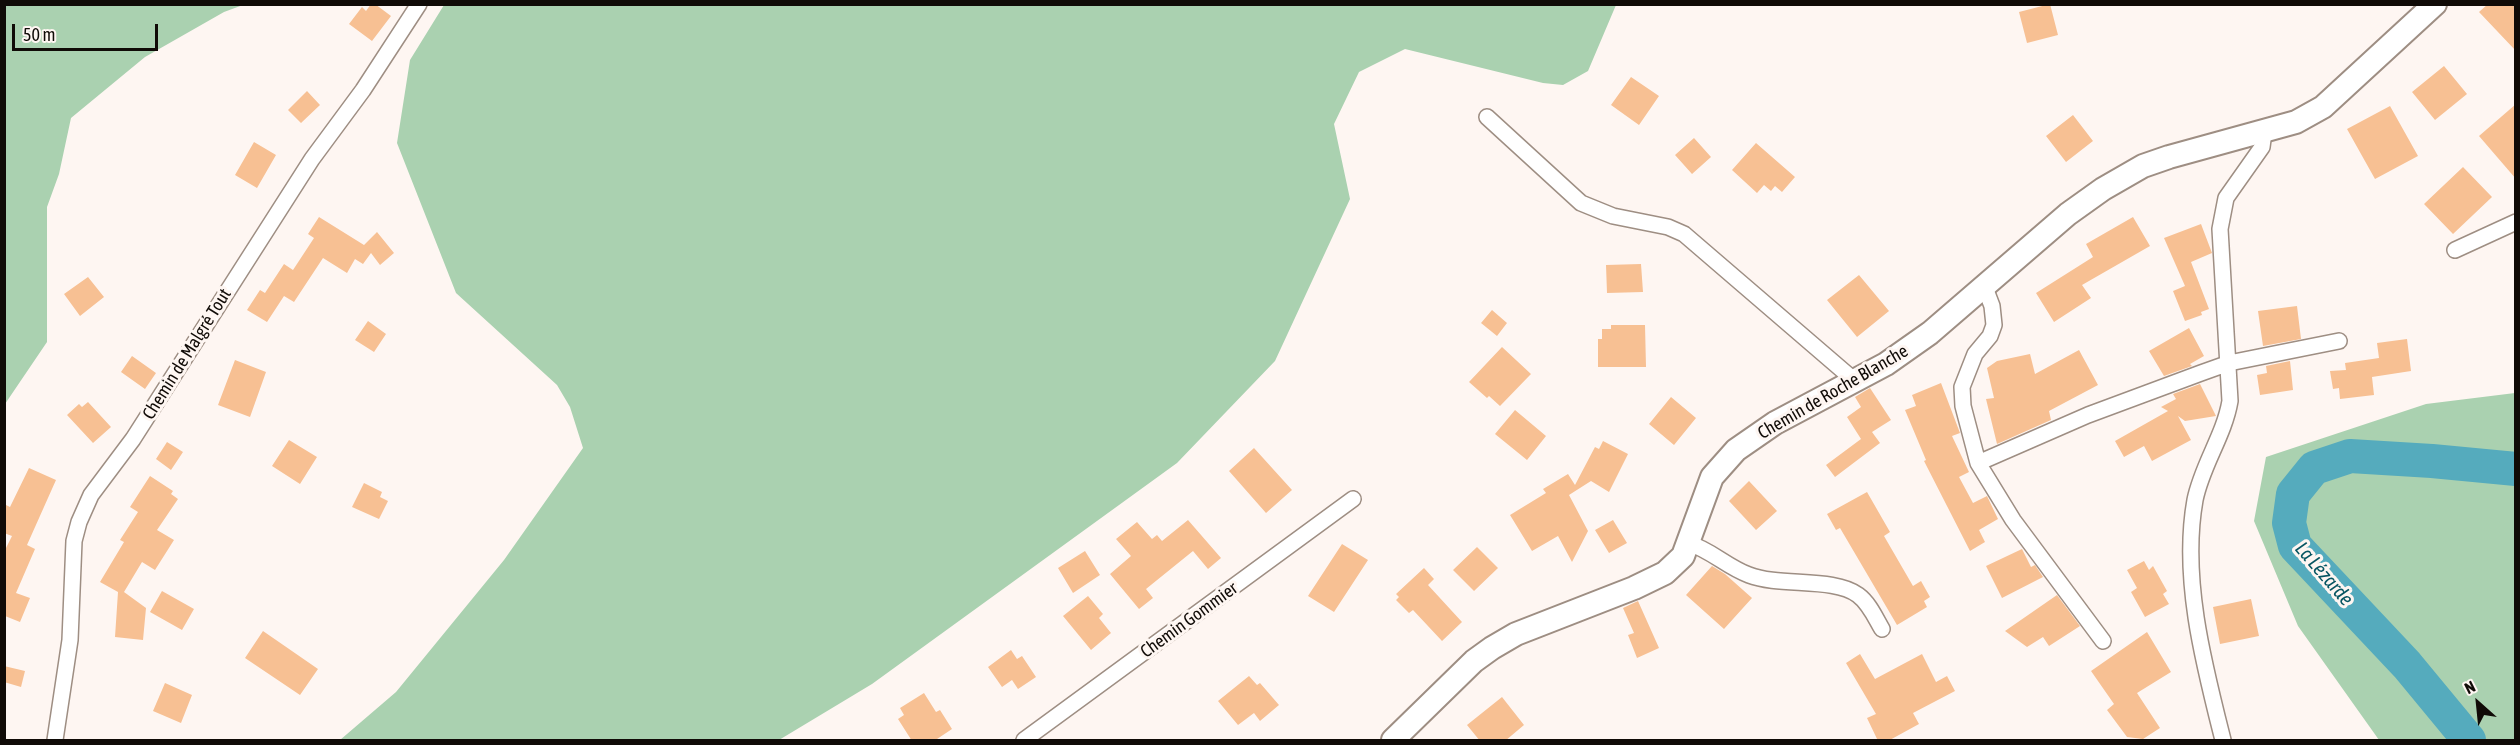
<!DOCTYPE html>
<meta charset="utf-8">
<style>
body{margin:0}
#map{position:relative;width:2520px;height:745px;overflow:hidden;background:#fef6f2;font-family:"Asap Condensed",sans-serif}
canvas{display:block}
.frame{position:absolute;inset:0;border:6px solid #100b07;pointer-events:none}
.north{position:absolute;left:2448px;top:673px;width:60px;height:60px;-webkit-text-stroke:4px #fef6f2;paint-order:stroke;rotate:333deg;font-size:16px;font-weight:700;line-height:24px;text-align:center;color:#100b07}
.north::after{content:'';display:block;margin:auto;width:21px;height:27px;background:#100b07;clip-path:polygon(50% 0,100% 100%,50% 72%,0 100%)}
.scale{position:absolute;left:12px;top:24px;width:146px;height:27px;box-sizing:border-box;border:3px solid #100b07;border-top:0;padding-left:8px;font-size:18px;line-height:21px;white-space:nowrap;color:#100b07;-webkit-text-stroke:4px #fef6f2;paint-order:stroke}
</style>
<div id="map">
<canvas width="2520" height="745"></canvas>
<div class="frame"></div>
<div class="north">N</div>
<div class="scale">50 m</div>
</div>
<script>
const context = document.querySelector('canvas').getContext('2d');
context.lineJoin = 'round';
function fillPath(path, color) {
  context.fillStyle = color;
  context.fill(path, 'evenodd');
}
function trace(path, color, width, dash) {
  context.strokeStyle = color;
  context.lineWidth = width;
  context.lineCap = dash ? 'butt' : 'round';
  context.setLineDash(dash || []);
  context.stroke(path);
}
function write(font, color, halo, rows, align = 'center') {
  context.font = font + ' "Asap Condensed",sans-serif';
  context.lineWidth = 6;
  context.setLineDash([]);
  context.textBaseline = 'middle';
  context.strokeStyle = halo;
  context.fillStyle = color;
  for (const [text, x, y, turn = 0] of rows) {
    context.save();
    context.translate(x, y);
    context.rotate((+turn || 0) * Math.PI / 180);
    context.textAlign = isNaN(turn) ? turn : align;
    if (halo) context.strokeText(text, 0, 0);
    context.fillText(text, 0, 0);
    context.restore();
  }
}
const green = new Path2D(`
 M5,4L243,5L224,12L145,57L71,118L59,174L47,207V342L5,404Z
 M444,5V4L1616,5L1588,71L1563,85L1543,83L1405,49L1359,72L1334,124L1350,199L1275,361L1177,463L872,684L779,740H340L396,692L504,560L583,448L570,407L557,385L456,293L397,143L410,60Z
 M2515,393V740H2379L2298,626L2254,521L2266,457L2426,404Z`);
const river = new Path2D(`
 M2469,740L2407,665L2295,546L2289,523L2293,494L2314,468L2350,456L2432,461L2516,469`);
const building = new Path2D(`
 M371,4H375L391,16L372,41L349,24L362,7L366,11Z
 M2050,4L2058,35L2027,43L2019,12Z
 M2488,4H2516V51L2479,12Z
 M2444,66L2467,94L2435,120L2412,92Z
 M1631,77L1659,96L1639,125L1611,105Z
 M307,91L320,105L301,123L288,110Z
 M2516,104V179L2479,136Z
 M2390,106L2418,156L2375,179L2347,129Z
 M2073,115L2093,141L2066,162L2046,136Z
 M1694,138L1711,157L1692,174L1675,155Z
 M254,142L276,155L257,188L235,175Z
 M1756,143L1795,177L1782,192L1775,186L1771,191L1764,185L1757,193L1732,170Z
 M2463,167L2492,197L2453,234L2424,204Z
 M319,217L364,245L377,232L394,253L380,265L371,253L363,264L355,259L347,273L323,258L294,302L284,296L267,322L247,310L260,290L265,293L284,264L293,270L314,238L308,234Z
 M2133,217L2150,246L2082,285L2091,298L2054,322L2036,293L2093,257L2086,244Z
 M2201,224L2212,253L2191,262L2209,309L2201,312L2202,315L2185,321L2173,291L2185,286L2164,238Z
 M1641,264L1643,292L1607,293L1606,265Z
 M1859,275L1889,311L1857,337L1827,300Z
 M88,277L104,297L80,316L64,294Z
 M2297,306L2301,339L2263,346L2258,311Z
 M1492,310L1507,323L1497,336L1481,323Z
 M368,321L386,334L374,352L355,340Z
 M1611,325H1645L1646,367H1598V339H1602V329H1611Z
 M2189,328L2204,356L2190,364L2192,366L2164,376L2149,351Z
 M2407,339L2411,371L2372,377L2374,395L2340,399L2339,388L2333,389L2330,371L2346,370L2345,363L2379,358L2377,343Z
 M1502,347L1531,374L1500,406L1489,396L1487,398L1469,382Z
 M2079,350L2098,385L2049,411L2051,420L1997,444L1986,399L1994,398L1987,368L1997,361L2030,354L2035,374Z
 M132,356L156,373L145,389L121,372Z
 M235,360L266,372L250,417L218,405Z
 M2290,361L2293,390L2260,395L2257,375L2267,373L2266,366Z
 M1941,383L1960,433L1952,436L1969,472L1959,477L1973,503L1987,496L1998,519L1979,530L1985,542L1970,551L1924,461L1926,460L1905,410L1916,406L1912,395Z
 M2200,384L2216,416L2185,421L2178,416L2191,440L2152,461L2144,446L2124,457L2115,441L2168,411L2161,407L2176,399L2173,394Z
 M1870,388L1891,420L1872,432L1880,443L1835,477L1826,465L1861,439L1847,417L1861,407L1855,397Z
 M1671,397L1696,418L1674,445L1649,424Z
 M88,402L111,427L93,443L67,415L79,404L82,407Z
 M1515,410L1546,436L1527,460L1495,434Z
 M289,440L317,457L300,484L272,466Z
 M1603,441L1628,454L1609,492L1591,481L1569,495L1588,531L1572,562L1558,536L1532,551L1510,515L1546,493L1543,489L1568,474L1575,485L1595,447L1599,449Z
 M167,442L183,452L171,470L156,459Z
 M1254,448L1292,490L1266,513L1229,471Z
 M29,468L56,480L27,545L35,549L16,593L30,598L20,622L5,616L4,618V552L12,536L4,533V504L10,507Z
 M150,476L173,491L171,494L178,499L157,530L174,540L155,570L142,562L124,592L146,608L143,640L115,637L118,592L100,582L124,542L120,540L138,512L130,507Z
 M1749,481L1777,511L1756,530L1729,501Z
 M364,483L382,492L380,497L388,501L379,519L352,507Z
 M1867,492L1890,532L1884,536L1913,586L1921,581L1930,597L1924,601L1927,607L1897,625L1840,528L1836,530L1827,514Z
 M1188,520L1221,558L1208,569L1193,551L1146,589L1153,598L1139,609L1110,574L1131,556L1116,539L1137,522L1152,539L1157,535L1162,541Z
 M1613,520L1627,543L1609,553L1595,530Z
 M1342,544L1368,560L1334,612L1308,596Z
 M1477,547L1498,568L1474,591L1453,570Z
 M2022,549L2031,567L2035,565L2043,577L2002,598L1986,566Z
 M1085,551L1100,575L1073,593L1058,568Z
 M2144,561L2149,570L2153,566L2167,591L2163,594L2169,604L2145,617L2131,592L2137,588L2127,570Z
 M1712,566L1725,574L1752,598L1724,629L1686,595Z
 M1424,568L1434,579L1428,585L1462,622L1442,641L1413,610L1409,613L1396,600L1399,597L1396,594Z
 M162,591L194,609L182,630L150,612Z
 M2057,595L2080,626L2049,646L2043,637L2027,647L2005,631Z
 M1088,596L1103,614L1099,618L1111,633L1091,650L1063,616Z
 M2251,599L2259,636L2220,644L2213,607Z
 M1638,601L1659,648L1637,658L1628,635L1634,633L1623,608Z
 M263,631L318,669L300,695L245,658Z
 M2147,632L2171,672L2137,693L2160,728L2143,739L2127,737L2107,710L2114,704L2091,671Z
 M1011,650L1017,659L1022,656L1036,677L1018,689L1012,680L1002,687L988,667Z
 M1860,654L1875,679L1922,654L1936,682L1947,676L1955,691L1913,713L1919,724L1888,741H1878L1867,718L1876,714L1846,663Z
 M4,666L25,671L21,687L4,682Z
 M1249,676L1257,685L1260,683L1279,705L1260,721L1254,713L1238,725L1218,701Z
 M165,683L192,695L181,723L153,711Z
 M924,693L936,712L940,710L952,729L934,741H912L898,719L904,715L900,708Z
 M1502,697L1524,725L1505,741H1480L1467,725Z`);
const minor = new Path2D(`
 M1487,117L1581,203L1613,216L1668,227L1684,234L1855,381
 M2455,250L2516,222
 M1984,285L1992,306L1994,325L1990,336L1975,354L1962,387L1963,406L1978,463L2013,520L2103,641
 M1978,463L2088,415L2201,373L2229,363L2339,341
 M1688,543C1711,550 1727,567 1749,575C1780,587 1834,577 1858,595C1869,603 1875,617 1882,629
 M55,740L70,640L74,541L79,522L91,495L133,439L312,159L363,90L419,4
 M1024,740L1353,499
 M2223,740C2204,665 2181,578 2195,500C2202,465 2224,436 2230,401L2220,229L2226,198L2262,147L2264,132`);
const secondary = new Path2D(`
 M1393,740L1474,661L1492,648L1516,634L1634,588L1665,573L1683,556L1712,477L1736,450L1775,423L1886,364L1930,333L2068,214L2103,189L2143,166L2169,157L2296,122L2323,107L2435,4`);
const streetNames = [
 ["Chemin de Malgré Tout",187,354,-58],
 ["Chemin de Roche Blanche",1833,392,-30],
 ["Chemin Gommier",1189,620,-36]
];
const waterNames = [
 ["La Lézarde",2324,574,49]
];
fillPath(green, '#aad1b0');
trace(river, '#55abbd', 34);
fillPath(building, '#f7c093');
trace(minor, '#9e8e83', 18);
trace(secondary, '#9e8e83', 26);
trace(minor, '#fff', 15);
trace(secondary, '#fff', 22);
write('18px', '#100b07', '#fef6f2', streetNames);
write('italic 20px', '#075562', '#fef6f2', waterNames);
</script>
